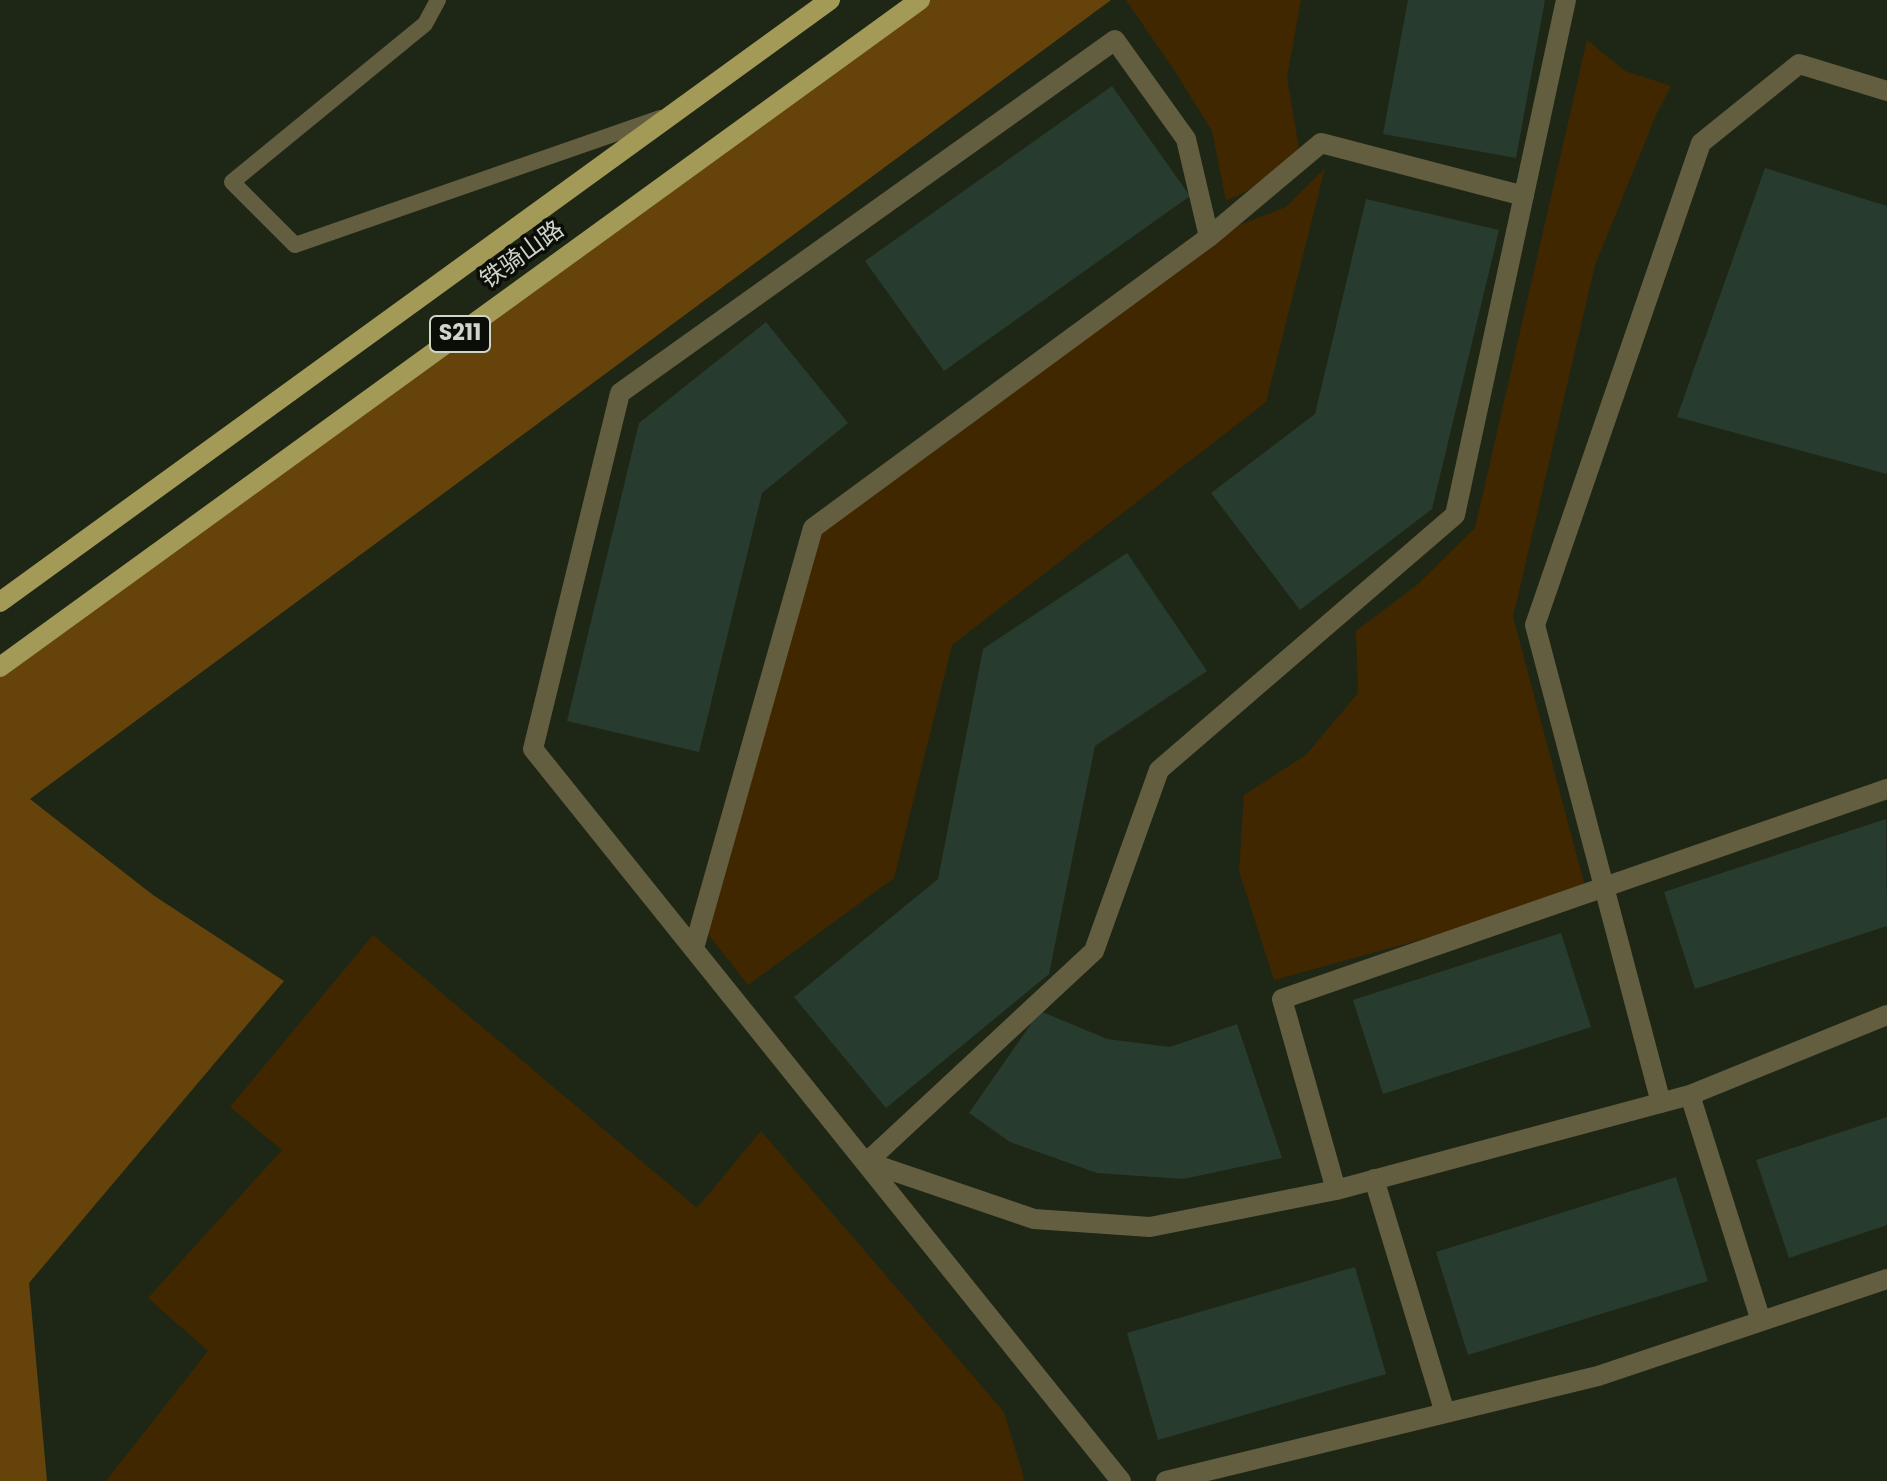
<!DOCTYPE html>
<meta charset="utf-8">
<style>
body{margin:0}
canvas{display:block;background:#1e2615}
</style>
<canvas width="1887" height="1481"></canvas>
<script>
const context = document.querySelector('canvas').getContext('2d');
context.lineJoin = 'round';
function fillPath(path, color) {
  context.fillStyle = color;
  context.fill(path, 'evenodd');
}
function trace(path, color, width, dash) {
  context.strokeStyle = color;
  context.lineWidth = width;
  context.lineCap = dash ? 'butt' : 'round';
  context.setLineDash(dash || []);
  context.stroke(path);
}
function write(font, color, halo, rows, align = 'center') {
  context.font = font + ' Poppins,"Noto Sans SC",sans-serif';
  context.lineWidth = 7;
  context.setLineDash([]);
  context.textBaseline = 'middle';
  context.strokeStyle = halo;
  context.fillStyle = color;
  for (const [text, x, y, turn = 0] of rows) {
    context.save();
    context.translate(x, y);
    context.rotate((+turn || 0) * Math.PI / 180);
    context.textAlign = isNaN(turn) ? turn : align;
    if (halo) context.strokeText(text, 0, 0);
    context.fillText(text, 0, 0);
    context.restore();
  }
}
const green = new Path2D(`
 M1126,0H1301L1287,77L1299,149L1283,173L1226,201L1212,131L1174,70Z
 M1587,40L1625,71L1671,86L1656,115L1595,265L1513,617L1587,894L1274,980L1239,871L1244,795L1306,755L1358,693L1356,631L1418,584L1475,528Z
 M1325,168L1266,402L952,645L894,878L748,985L704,929L813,528L1209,237L1286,207Z
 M373,935L697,1208L761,1131L1004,1412L1024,1478L1022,1481H106L208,1351L148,1298L282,1150L230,1107Z`);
const forest = new Path2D(`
 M920,0H1111L30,799L153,895L284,981L29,1283L47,1481H0V667Z`);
const building = new Path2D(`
 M1408,0H1545L1516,158L1383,134Z
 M1112,86L1190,196L944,371L865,261Z
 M1765,168L1887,206V474L1677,417Z
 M1366,199L1499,230L1432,509L1300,610L1211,493L1315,414Z
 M766,322L848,423L762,493L699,752L567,721L639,423Z
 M1127,553L1207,671L1095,746L1049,974L886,1108L794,997L938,879L983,649Z
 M1886,819L1887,926L1695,989L1664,892Z
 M1561,933L1591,1027L1383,1094L1353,1000Z
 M1040,1011L1107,1039L1170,1047L1237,1024L1282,1158L1183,1179L1097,1173L1010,1142L969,1113Z
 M1887,1117V1225L1789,1258L1756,1160Z
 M1676,1177L1708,1281L1468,1355L1436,1252Z
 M1355,1267L1386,1374L1158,1440L1127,1333Z`);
const lane = new Path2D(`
 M438,0L425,24L232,182L295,245L660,118`);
const street = new Path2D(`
 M1566,0L1455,515L1159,770L1094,951L867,1162L1034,1219L1150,1227L1336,1190L1690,1095L1887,1015
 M1209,237L1321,143L1524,196
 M694,948L813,528L1209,237L1186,139L1115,40L620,393L533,749L1121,1481
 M1690,1095L1761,1321
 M1661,1103L1535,625L1701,143L1799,64L1887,91
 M1374,1179L1445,1413
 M1336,1190L1282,999L1887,789
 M1166,1481L1598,1376L1887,1279`);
const primary = new Path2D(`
 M0,602L830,0
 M0,667L920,0`);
const shields = [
 [460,334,60]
];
const shieldNames = [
 ["S211",460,334]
];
const streetNames = [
 ["铁骑山路",523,256,-36]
];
fillPath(green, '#402700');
fillPath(forest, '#65430a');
fillPath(building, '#283b2f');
trace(lane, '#635e40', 16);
trace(street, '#635e40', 20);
trace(primary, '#a39a58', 20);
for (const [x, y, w] of shields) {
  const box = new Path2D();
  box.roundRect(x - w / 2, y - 18, w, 36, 6);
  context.fillStyle = '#0a0e07';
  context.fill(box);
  trace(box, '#d0d5ca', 2);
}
write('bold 22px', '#d0d5ca', null, shieldNames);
write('24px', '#d0d5ca', '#0a0e07', streetNames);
</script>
